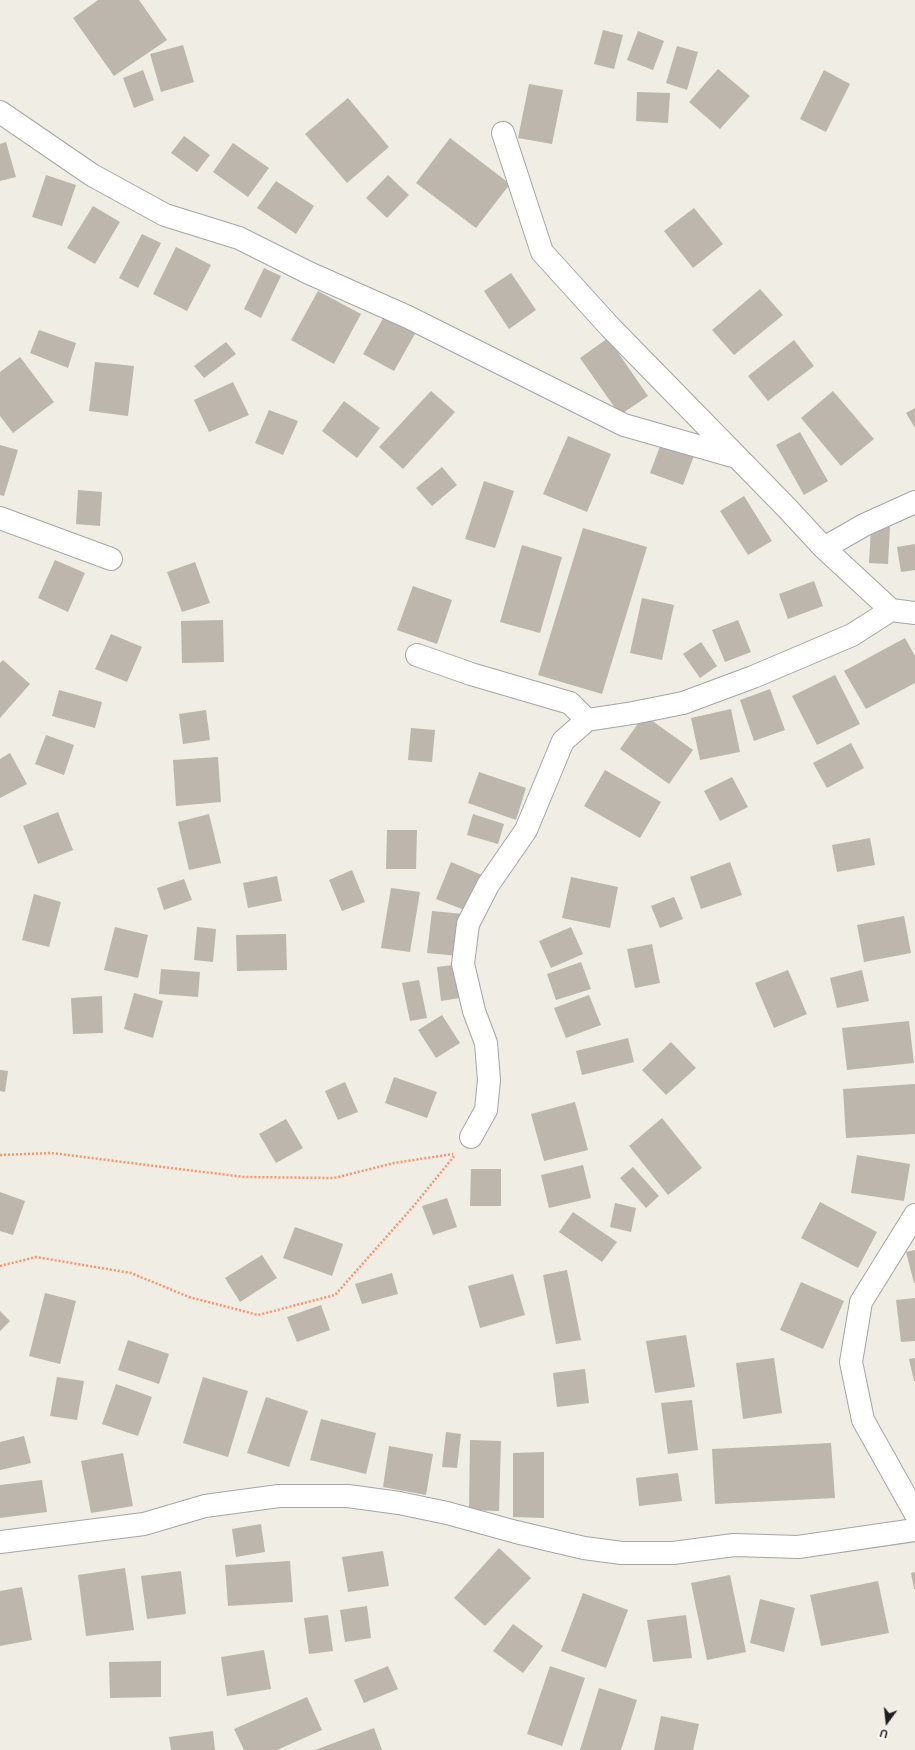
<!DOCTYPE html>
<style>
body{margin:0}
#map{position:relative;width:915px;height:1750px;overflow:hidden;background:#efede4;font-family:Inter,sans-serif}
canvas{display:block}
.north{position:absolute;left:867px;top:1702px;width:40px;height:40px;-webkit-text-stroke:3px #fff;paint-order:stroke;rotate:195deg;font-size:11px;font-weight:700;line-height:16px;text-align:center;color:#1e1e1e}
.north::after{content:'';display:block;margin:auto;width:14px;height:18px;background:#1e1e1e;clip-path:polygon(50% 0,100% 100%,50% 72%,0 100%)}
</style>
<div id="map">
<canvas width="915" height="1750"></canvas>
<div class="north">U</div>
</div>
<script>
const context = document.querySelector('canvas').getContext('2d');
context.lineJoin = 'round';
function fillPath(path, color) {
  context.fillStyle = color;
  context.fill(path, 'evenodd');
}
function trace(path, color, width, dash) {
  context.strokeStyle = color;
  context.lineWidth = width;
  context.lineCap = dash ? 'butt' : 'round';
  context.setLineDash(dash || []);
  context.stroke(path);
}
const building = new Path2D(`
 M98,0H139L167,40L114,76L73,18Z
 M603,30L623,35L614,69L594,64Z
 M638,31L664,41L653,70L627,60Z
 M183,45L194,82L161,92L150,54Z
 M677,46L698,52L687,90L666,83Z
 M718,69L750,96L720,129L689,102Z
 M143,70L154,100L134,108L123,78Z
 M824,70L850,84L826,132L800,119Z
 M529,84L563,90L552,144L518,138Z
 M637,92L670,93L668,123L636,121Z
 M348,98L389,147L347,183L305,134Z
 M184,136L210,155L197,172L171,153Z
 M450,138L510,184L476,228L416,183Z
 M6,142L16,177L0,181V144Z
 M233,143L269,168L248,197L213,172Z
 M46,175L76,185L62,226L32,217Z
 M388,175L409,195L387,218L366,198Z
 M276,181L314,206L296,234L257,208Z
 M93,206L120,222L95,264L67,248Z
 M694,208L723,244L693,268L664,231Z
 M142,234L161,243L138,288L119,278Z
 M176,247L211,265L187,311L153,294Z
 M264,268L281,276L261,318L244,309Z
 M511,273L536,310L509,329L484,291Z
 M760,289L783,315L734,355L712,330Z
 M318,291L361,314L334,364L291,340Z
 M385,315L416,332L394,371L363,354Z
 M39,330L76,343L68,368L30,353Z
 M608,338L648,396L620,415L580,358Z
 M794,340L814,366L768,401L748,376Z
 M226,342L236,354L204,378L194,366Z
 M20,357L54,402L13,433L0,416V372Z
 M95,362L134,366L128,416L89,411Z
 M233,382L249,415L209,432L194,400Z
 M431,391L455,412L403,469L379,447Z
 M833,391L874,439L841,466L801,418Z
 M344,401L380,428L357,458L322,431Z
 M915,408V428L906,413Z
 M269,410L298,421L283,455L255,443Z
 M800,432L828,481L804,495L776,445Z
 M568,436L611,454L587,512L543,494Z
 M662,441L695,453L683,485L650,473Z
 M0,445L18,450L4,496L0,495Z
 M442,467L457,485L432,506L416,488Z
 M484,481L514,491L495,548L465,539Z
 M78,490L102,492L100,526L76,524Z
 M744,496L772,541L748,555L720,511Z
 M871,527H890L888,564L869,563Z
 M583,528L647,547L602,694L538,675Z
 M915,544V570L901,572L897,547Z
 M522,545L562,557L540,633L500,622Z
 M55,560L85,573L68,612L38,598Z
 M195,562L210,603L182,612L167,572Z
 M814,581L823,606L788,619L779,594Z
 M413,586L452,600L437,644L397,630Z
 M642,598L674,605L662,660L630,653Z
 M223,620L224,662L182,663L181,621Z
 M738,620L751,652L725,662L712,630Z
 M111,634L142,647L127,682L95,669Z
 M905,638L915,656V683L866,709L844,671Z
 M701,642L717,666L700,678L683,654Z
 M3,660L30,684L0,718V663Z
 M835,675L860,724L817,745L792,696Z
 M770,689L785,730L754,741L740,700Z
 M59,690L102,702L95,728L52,716Z
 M731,709L740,752L700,760L691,718Z
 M206,710L210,740L183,744L179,714Z
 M644,715L693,750L669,784L620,749Z
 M411,728L435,730L432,762L408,760Z
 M46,735L74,745L64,775L35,764Z
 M851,743L864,768L827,788L813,763Z
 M10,753L27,784L0,798V759Z
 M218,757L221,802L176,806L173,760Z
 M605,770L661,802L640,838L584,806Z
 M479,772L526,788L516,820L468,803Z
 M732,777L748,807L720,821L704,791Z
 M58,812L73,850L38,864L23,826Z
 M209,814L221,863L189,870L178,822Z
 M473,814L504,824L498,844L467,835Z
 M387,830H417L416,869H386Z
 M870,838L875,865L837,872L832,845Z
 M451,862L482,875L467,911L436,899Z
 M730,862L742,895L701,909L690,877Z
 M352,870L365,902L342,911L329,880Z
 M277,876L282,901L248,908L243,883Z
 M571,877L618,887L610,928L562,918Z
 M184,879L192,900L164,910L157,888Z
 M391,888L420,892L410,952L381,948Z
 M34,894L61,902L49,947L22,940Z
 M674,897L683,919L660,928L651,906Z
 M432,911L463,914L459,956L427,953Z
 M904,916L911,953L864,962L857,925Z
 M115,927L148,935L138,978L104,970Z
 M197,927L216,929L213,962L194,960Z
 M571,927L583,954L551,968L539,941Z
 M286,934L287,970L237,971L236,935Z
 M652,944L660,983L635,988L627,949Z
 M581,962L591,989L556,1000L547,974Z
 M461,964L466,997L441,1001L437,967Z
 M161,969L200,972L198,997L159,994Z
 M788,970L807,1014L774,1028L755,983Z
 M862,970L869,1001L837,1008L830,978Z
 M419,980L427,1018L410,1021L402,983Z
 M134,993L163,1001L153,1038L124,1029Z
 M589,995L601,1025L566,1038L554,1008Z
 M102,996L103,1033L73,1034L71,998Z
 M442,1015L460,1043L436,1058L418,1030Z
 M909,1021L914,1063L847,1070L842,1028Z
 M628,1038L634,1062L582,1075L576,1051Z
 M671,1042L696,1068L666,1095L642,1070Z
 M0,1070L8,1071L5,1092L0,1091Z
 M394,1077L437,1092L427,1118L385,1103Z
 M345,1082L358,1112L338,1120L325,1091Z
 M915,1084V1134L846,1138L843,1089Z
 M575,1102L588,1150L544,1161L531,1114Z
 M662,1118L702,1168L668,1195L629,1146Z
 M286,1119L303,1148L276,1163L259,1134Z
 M857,1155L910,1164L904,1201L851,1193Z
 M583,1165L591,1198L549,1208L541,1175Z
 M633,1167L659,1196L646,1208L620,1178Z
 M471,1169H501V1206H470Z
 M0,1192L25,1201L13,1235L0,1231Z
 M447,1198L457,1227L433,1235L422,1206Z
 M820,1202L877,1232L858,1268L801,1238Z
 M615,1203L636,1208L631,1232L610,1227Z
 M573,1212L617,1242L602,1262L559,1232Z
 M295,1227L343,1244L332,1276L283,1258Z
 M915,1250V1283H914L906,1252Z
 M262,1255L277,1278L240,1302L225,1278Z
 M567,1270L581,1340L556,1344L543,1275Z
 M392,1273L398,1294L362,1304L355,1284Z
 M513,1274L525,1315L480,1328L468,1286Z
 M801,1282L844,1301L823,1349L780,1330Z
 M45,1293L76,1301L60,1364L29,1356Z
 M915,1298V1341L901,1342L896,1300Z
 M321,1305L330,1330L297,1342L287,1317Z
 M0,1311L10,1321L0,1331Z
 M686,1335L695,1387L655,1393L646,1341Z
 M128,1340L169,1354L159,1384L118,1370Z
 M774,1358L782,1413L743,1419L736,1363Z
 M915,1358V1381H914L909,1359Z
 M585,1369L589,1403L557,1407L553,1373Z
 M57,1377L84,1381L77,1420L50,1416Z
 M203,1377L248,1391L228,1457L183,1443Z
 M116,1384L152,1397L138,1436L102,1424Z
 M266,1397L308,1411L289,1467L247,1453Z
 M692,1400L698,1450L668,1454L661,1403Z
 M321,1419L376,1433L366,1474L310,1460Z
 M446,1432L461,1434L457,1468L442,1467Z
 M24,1436L31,1463L0,1470V1442Z
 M470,1440L501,1441L499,1511L469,1510Z
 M831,1443L835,1498L715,1504L712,1449Z
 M389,1446L433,1454L426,1495L383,1487Z
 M544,1452V1518L513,1517V1453Z
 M123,1453L133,1506L91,1513L81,1461Z
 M678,1473L682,1501L639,1506L636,1478Z
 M42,1480L47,1512L0,1518V1485Z
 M261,1524L265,1552L236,1557L232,1529Z
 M499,1548L531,1578L485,1626L454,1598Z
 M383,1551L389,1586L348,1592L342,1557Z
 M290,1561L293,1602L228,1606L225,1565Z
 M125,1568L134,1630L86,1636L78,1575Z
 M181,1571L186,1614L147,1619L141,1576Z
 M915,1572V1589H914L911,1573Z
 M730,1575L746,1652L707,1660L691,1583Z
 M878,1581L889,1633L821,1646L810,1595Z
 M22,1587L32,1640L0,1646V1591Z
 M583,1593L628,1610L606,1668L561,1651Z
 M760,1599L795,1608L784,1652L750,1643Z
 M367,1606L371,1638L345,1642L340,1610Z
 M328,1615L333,1651L309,1654L304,1618Z
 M686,1615L692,1658L653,1662L647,1620Z
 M513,1624L543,1646L523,1673L493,1651Z
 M264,1650L271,1689L227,1696L221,1657Z
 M161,1661V1697L110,1698L109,1662Z
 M388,1666L398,1689L364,1703L354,1680Z
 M550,1666L585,1678L562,1746L527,1734Z
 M599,1688L637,1700L621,1750H580Z
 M307,1697L322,1730L277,1750H244L234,1729Z
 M661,1716L699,1724L693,1750H654Z
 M374,1728L382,1750H315Z
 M213,1731L215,1750H171L169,1737Z`);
const path = new Path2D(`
 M0,1155L51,1153L244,1177L334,1178L394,1163L453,1154
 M0,1266L36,1257L131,1273L189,1297L258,1315L335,1295L412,1208L455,1155`);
const minor = new Path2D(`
 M0,112L92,175L165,215L239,238L309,273L408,317L624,425L736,457
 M503,133L542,252L610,327L786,507L824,548L891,610
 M0,518L111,559
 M824,548L864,525L915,502
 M417,655L471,674L570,703L587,720
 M471,1137L486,1110L489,1080L486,1043L474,1011L463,964L468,924L488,885L526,830L563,741L587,720L633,713L683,703L753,677L852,635L891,610L915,613
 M915,1215L861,1302L851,1362L863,1420L915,1513
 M0,1542L144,1524L205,1506L279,1496H348L399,1503L447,1513L516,1532L584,1548L622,1553H673L734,1545L798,1547L915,1530`);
fillPath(building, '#bcb6ad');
trace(minor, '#a5a5a5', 24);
trace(path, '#f9956b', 2.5, [2, 2]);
trace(minor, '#fff', 22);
</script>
